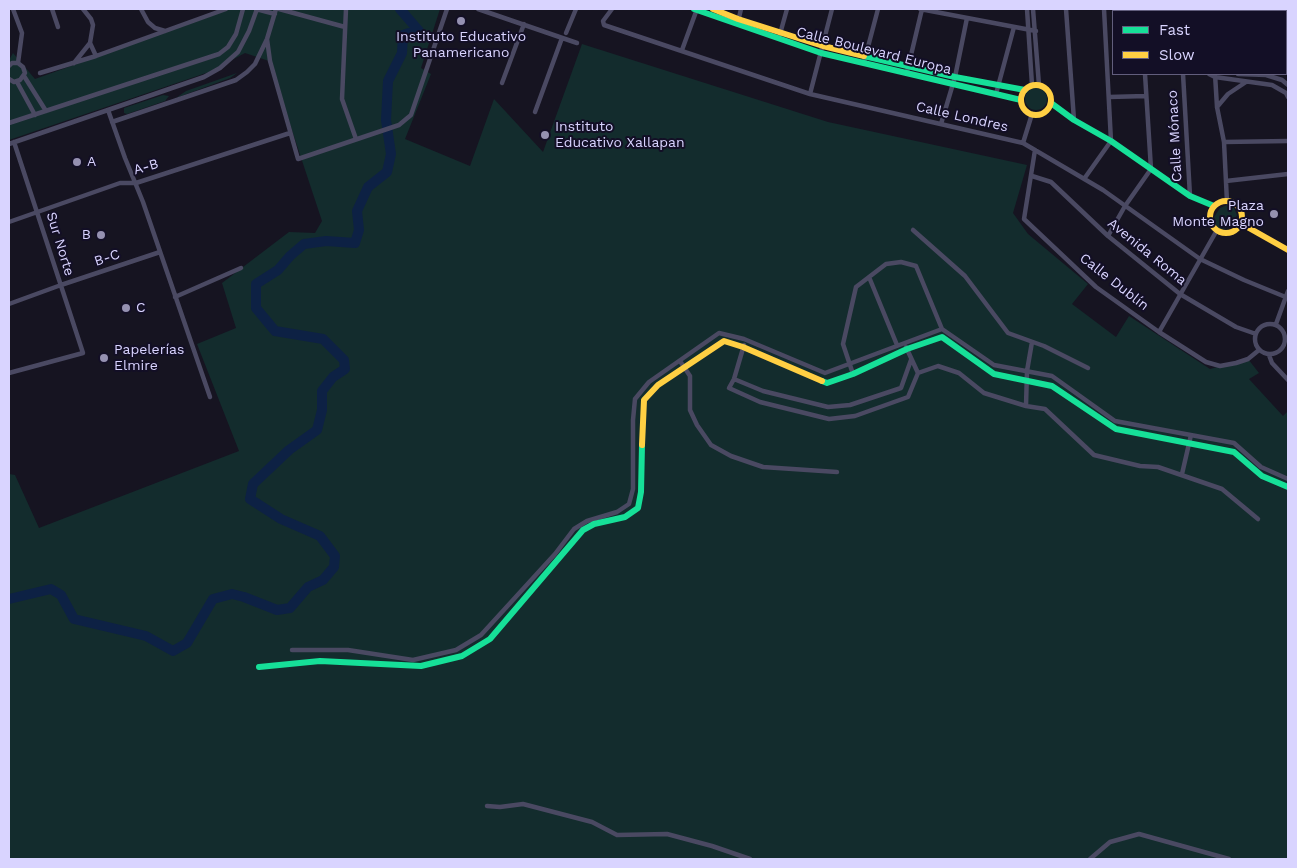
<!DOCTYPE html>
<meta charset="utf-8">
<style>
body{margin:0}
#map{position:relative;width:1297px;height:868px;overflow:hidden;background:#161421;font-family:"Work Sans",sans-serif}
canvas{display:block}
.frame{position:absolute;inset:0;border:10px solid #d9d4ff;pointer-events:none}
.legend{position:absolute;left:1112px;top:10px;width:175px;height:65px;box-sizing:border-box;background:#130f26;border:1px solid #625e7d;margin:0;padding:6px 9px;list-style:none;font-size:15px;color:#d9d4ff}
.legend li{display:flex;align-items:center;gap:10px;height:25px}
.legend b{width:25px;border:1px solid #625e7d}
</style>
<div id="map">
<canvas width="1297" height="868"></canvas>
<div class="frame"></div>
<ul class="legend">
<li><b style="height:6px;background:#16e098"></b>Fast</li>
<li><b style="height:6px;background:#ffcf43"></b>Slow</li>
</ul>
</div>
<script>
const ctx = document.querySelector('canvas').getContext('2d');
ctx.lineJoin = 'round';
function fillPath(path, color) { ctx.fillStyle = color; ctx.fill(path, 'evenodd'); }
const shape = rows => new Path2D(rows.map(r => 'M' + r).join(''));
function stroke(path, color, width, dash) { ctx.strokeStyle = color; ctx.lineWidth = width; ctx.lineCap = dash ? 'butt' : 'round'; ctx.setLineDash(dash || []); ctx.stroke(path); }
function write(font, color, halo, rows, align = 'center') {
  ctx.font = font + ' "Work Sans",sans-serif'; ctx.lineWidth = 4; ctx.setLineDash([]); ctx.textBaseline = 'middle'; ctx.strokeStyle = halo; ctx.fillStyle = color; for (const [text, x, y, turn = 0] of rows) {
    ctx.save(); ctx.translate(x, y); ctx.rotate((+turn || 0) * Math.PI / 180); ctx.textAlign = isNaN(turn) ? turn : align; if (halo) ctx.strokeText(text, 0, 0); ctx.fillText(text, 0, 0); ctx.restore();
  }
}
const green = shape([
 [229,9,440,9,421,68,431,74,405,139,470,166,494,99,543,152,582,44,828,122,1027,165,1013,213,1028,234,1088,284,1072,304,1116,337,1129,316,1210,369,1248,359,1259,373,1249,379,1283,416,1288,411,1288,859,9,859,9,474,15,475,39,528,239,451,197,344,236,328,222,283,289,232,315,233,322,221,269,61,245,53,209,72,9,140,9,60,13,53,35,79],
 [237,73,230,78,176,98,186,91],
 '1025 99a11 11 0 1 1 22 0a11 11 0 1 1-22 0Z',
 [163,95,169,96,165,101,127,114,124,113,124,108],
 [1227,205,1234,208,1237,215,1231,226,1227,228,1220,229,1215,224,1214,217,1220,208]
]);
const river = shape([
 [9,599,51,589,61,595,74,619,146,636,173,651,187,643,213,599,232,594,244,597,277,610,290,608,308,587,323,580,334,567,335,556,320,536,281,519,250,499,253,484,289,450,317,430,322,410,322,391,333,377,345,369,344,360,323,339,275,331,256,308,256,284,278,270,290,256,304,244,326,241,355,243,359,230,357,211,368,187,387,172,391,154,386,120,388,81,402,53,403,35,409,33,416,35,419,31,400,9]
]);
const street = shape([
 [13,9,22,33,18,63],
 [52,9,58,27],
 [141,9,148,22,155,28,165,31],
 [256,9,275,14],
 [279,9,345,27],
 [346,9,342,99,356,139],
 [478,9,577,43],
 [612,9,603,21,604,25,810,94,1023,143,1103,190,1200,259,1244,280,1288,298],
 [920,9,1036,31],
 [1027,9,1032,85],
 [1033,9,1039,85],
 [1066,9,1074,120],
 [1140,9,1142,11],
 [1150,9,1152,11],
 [738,22,741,9],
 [1286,26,1288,26],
 [566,33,576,9],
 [780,34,787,9],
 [267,39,270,61,298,159,399,125,411,115,447,9],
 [90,43,96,56],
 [682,50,697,9],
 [864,62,878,9],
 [74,63,90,43,93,25,91,19,83,9],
 [9,66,12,63,18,63,23,67,25,73,20,80,14,82,9,79],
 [907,72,922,9],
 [40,73,96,56,226,9],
 [1183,74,1190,196],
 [1209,74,1215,77,1272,85,1286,93,1288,97],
 [1215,74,1217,107,1224,142,1227,202],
 [1238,74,1266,75,1282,80,1288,85],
 [24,76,46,111],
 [17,82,35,115],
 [502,83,524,24],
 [810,94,832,9],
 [996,94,1014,27],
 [1109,97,1146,96],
 [1217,107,1228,94,1246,82],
 [108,110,125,158,143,202,210,397],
 [535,112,562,38],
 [112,122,236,80,247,72,255,64,267,39,276,9],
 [9,123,219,54,228,47,236,34,243,9],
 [941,124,955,77,967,18],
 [1224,142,1288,141],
 [1023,143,1032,114],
 [9,144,204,77,220,68,238,52,249,31,257,9],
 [1035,150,1024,219,1096,287,1159,332,1206,362,1220,366,1236,363,1248,359,1259,350],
 [1032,176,1051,182,1108,236,1180,294,1236,327,1256,334],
 [1084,179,1111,141,1104,9],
 [1226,181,1288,174],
 [9,222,120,183,136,183,290,133],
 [913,230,965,276,1008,333,1044,346,1088,368],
 [1108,236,1125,206,1151,169,1145,74],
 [869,277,897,345],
 [175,297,241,268],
 [9,304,61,285,160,252],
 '1255 339a15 15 0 1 1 30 0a15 15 0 1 1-30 0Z',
 [1276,324,1288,291],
 [1159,332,1217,230],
 [744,345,734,379,729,388,760,402,829,419,855,416,908,397,918,373,938,366,959,373,984,393,1026,406,1045,409,1094,455,1140,466,1158,467,1222,489,1258,519],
 [906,347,918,373],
 [1269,355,1272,363,1288,380],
 [680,361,690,376,690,410,697,425,711,445,731,456,763,467,837,472],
 [9,373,83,353,14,142],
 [853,374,843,344,856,287,886,264,901,262,916,266,942,329],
 [734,379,763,391,828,407,850,405,901,388,911,360],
 [1026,406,1027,371,1032,342],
 [1182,474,1191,435],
 [292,650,348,650,413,660,456,650,481,635,555,554,574,529,587,521,617,512,629,504,633,489,633,420,635,399,649,382,719,333,744,339,825,373,942,329,994,365,1052,376,1115,421,1234,443,1261,467,1288,479],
 [487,806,500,807,523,804,592,822,617,835,667,834,712,846,750,859],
 [1090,859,1110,842,1139,834,1229,859]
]);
const fast = shape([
 [694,9,821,53,1021,100],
 [864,56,955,77,1025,90],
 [1051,103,1074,120,1111,141,1190,196,1214,206],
 [822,381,827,383,853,374,907,349,942,337,994,374,1052,386,1116,429,1234,452,1262,476,1288,487],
 [259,667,320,661,421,666,462,656,490,639,583,530,594,524,625,517,638,508,641,492,642,445]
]);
const slow = shape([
 [713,9,738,19,823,46,864,56],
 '1021 100a15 15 0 1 1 30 0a15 15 0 1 1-30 0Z',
 '1210 217a16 16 0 1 1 32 0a16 16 0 1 1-32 0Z',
 [1241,221,1249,228,1288,250],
 [642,445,644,400,658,385,724,341,743,347,822,381]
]);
const markers = [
 [461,21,5,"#9591b1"],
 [545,135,5,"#9591b1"],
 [77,162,5,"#9591b1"],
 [1274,214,5,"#9591b1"],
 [101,235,5,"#9591b1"],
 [126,308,5,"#9591b1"],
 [104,358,5,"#9591b1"]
];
const poiNames = [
 ["Instituto Educativo",461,37,"center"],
 ["Panamericano",461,53,"center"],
 ["Instituto",555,127],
 ["Educativo Xallapan",555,143],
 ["A",87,162],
 ["Plaza",1264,206,"right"],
 ["Monte Magno",1264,222,"right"],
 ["B",91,235,"right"],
 ["C",136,308],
 ["Papelerías",114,350],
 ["Elmire",114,366]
];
const streetNames = [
 ["Calle Boulevard Europa",874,51,14],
 ["Calle Londres",962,117,13],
 ["Calle Mónaco",1175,136,-93],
 ["A-B",146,167,-16],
 ["Sur Norte",60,244,73],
 ["Avenida Roma",1147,252,39],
 ["B-C",107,258,-18],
 ["Calle Dublín",1114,282,38]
];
fillPath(green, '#132c2d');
stroke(river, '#0d2144', 10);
stroke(street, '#4a4962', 4.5);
stroke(fast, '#16e098', 6);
stroke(slow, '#ffcf43', 6);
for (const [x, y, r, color] of markers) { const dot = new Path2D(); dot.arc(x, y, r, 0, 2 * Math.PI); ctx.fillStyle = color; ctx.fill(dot); stroke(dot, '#130f26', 2); }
write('14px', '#d9d4ff', '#130f26', poiNames, 'left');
write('14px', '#d9d4ff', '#130f26', streetNames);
</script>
